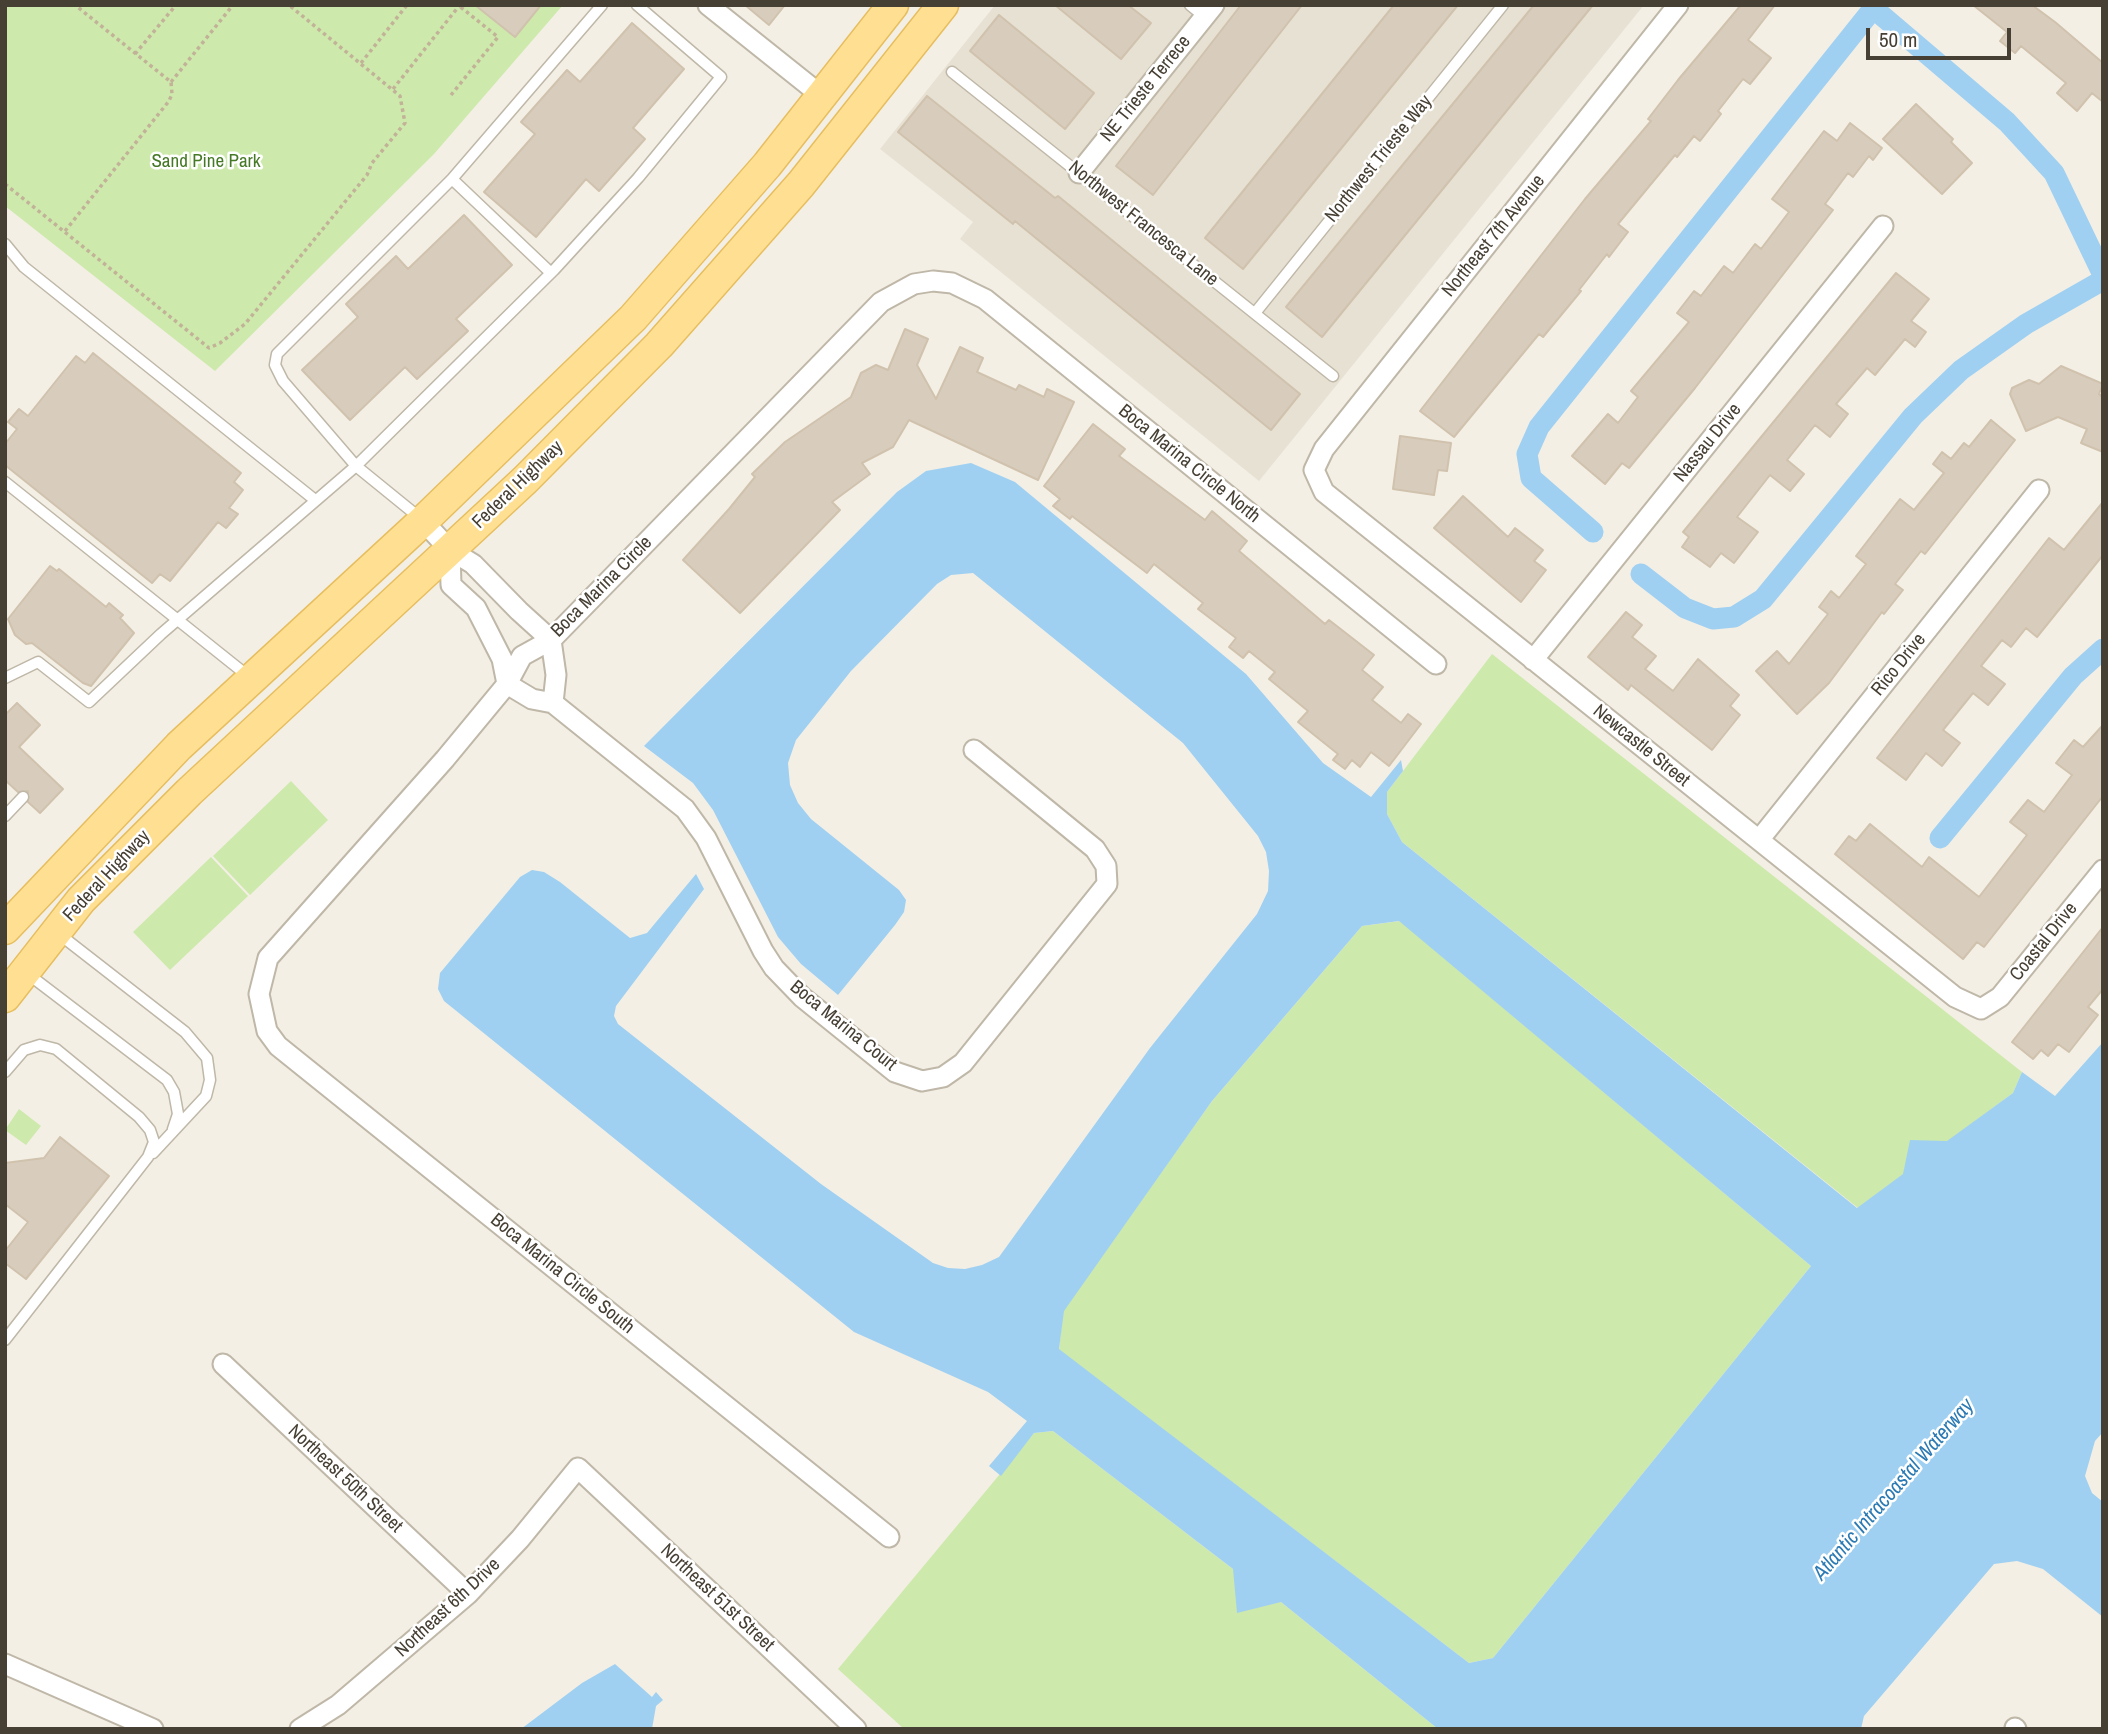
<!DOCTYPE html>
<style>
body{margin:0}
#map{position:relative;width:2108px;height:1734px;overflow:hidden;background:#f3efe5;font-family:"Archivo Narrow",sans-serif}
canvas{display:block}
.frame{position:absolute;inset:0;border:7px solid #463f34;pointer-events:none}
.scale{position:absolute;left:1866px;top:28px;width:145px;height:32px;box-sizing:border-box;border:4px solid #463f34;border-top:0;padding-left:9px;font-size:21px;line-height:24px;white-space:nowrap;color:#463f34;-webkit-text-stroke:5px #fff;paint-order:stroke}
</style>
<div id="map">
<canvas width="2108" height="1734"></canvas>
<div class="frame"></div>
<div class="scale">50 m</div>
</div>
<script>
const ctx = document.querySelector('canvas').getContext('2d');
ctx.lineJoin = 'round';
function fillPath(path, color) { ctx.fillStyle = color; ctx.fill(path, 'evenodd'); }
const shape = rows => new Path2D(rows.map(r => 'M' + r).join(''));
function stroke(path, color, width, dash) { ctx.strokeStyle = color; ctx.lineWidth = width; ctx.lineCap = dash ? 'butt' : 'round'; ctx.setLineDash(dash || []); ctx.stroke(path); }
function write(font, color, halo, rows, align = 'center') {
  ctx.font = font + ' "Archivo Narrow",sans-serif'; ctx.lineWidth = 5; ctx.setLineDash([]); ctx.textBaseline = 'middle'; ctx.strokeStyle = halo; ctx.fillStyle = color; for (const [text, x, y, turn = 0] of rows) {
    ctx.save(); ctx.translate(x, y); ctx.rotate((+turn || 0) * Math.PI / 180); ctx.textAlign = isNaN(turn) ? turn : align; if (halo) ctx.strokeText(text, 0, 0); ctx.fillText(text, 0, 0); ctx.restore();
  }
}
const residential = shape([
 [995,5,1644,5,1259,481,960,239,973,222,880,149]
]);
const green = shape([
 [5,5,563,5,434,154,215,371,5,206],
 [1492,654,2022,1072,2013,1093,1858,1208,1402,842,1387,814,1387,792],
 [291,781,328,820,250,895,213,856],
 [211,857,248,896,170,970,133,932],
 [1400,921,1811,1266,1493,1658,1469,1663,1059,1350,1063,1311,1212,1101,1362,926],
 [19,1109,41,1126,26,1145,5,1130],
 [1053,1431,1233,1569,1281,1602,1438,1729,904,1729,838,1669,1034,1433]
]);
const water = shape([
 [971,463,1015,482,1246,674,1323,763,1371,797,1401,760,1403,771,1387,792,1387,814,1402,842,1857,1208,1903,1174,1910,1140,1947,1141,2013,1093,2022,1072,2055,1096,2103,1042,2103,1432,2095,1441,2085,1476,2092,1493,2103,1502,2103,1617,2043,1569,2017,1561,1994,1564,1864,1716,1861,1729,1438,1729,1281,1602,1237,1613,1233,1569,1053,1431,1034,1433,1001,1476,989,1466,1027,1421,988,1392,854,1332,444,1001,438,989,440,973,520,877,532,870,544,872,560,882,630,938,647,933,696,874,704,889,616,1006,614,1016,618,1024,821,1184,933,1263,948,1268,965,1269,982,1265,999,1257,1150,1048,1257,914,1268,891,1269,871,1266,852,1258,836,1183,743,973,573,951,575,937,584,851,671,796,740,788,763,790,785,798,803,811,819,899,890,906,900,904,912,895,925,838,995,801,964,778,937,713,810,693,783,644,746,897,492,926,471],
 [1399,921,1811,1266,1493,1658,1469,1663,1059,1349,1064,1311,1212,1101,1362,926],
 [615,1664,652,1697,656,1692,663,1700,656,1706,652,1729,521,1729,582,1683]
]);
const canal = shape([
 [1873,8,2007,122,2054,173,2103,275],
 [1593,532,1531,478,1527,454,1539,427,1876,5],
 [1641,574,1685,608,1713,619,1734,617,1763,599,1913,416,1961,370,2026,324,2103,280],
 [1940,838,2073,676,2103,649]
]);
const building = shape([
 [475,5,541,5,515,37,475,5],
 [745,5,785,5,769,25,745,5],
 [1055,5,1128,5,1151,23,1121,59,1055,5],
 [1241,5,1302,5,1153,195,1116,166,1241,5],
 [1394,5,1458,5,1243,269,1205,238,1394,5],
 [1534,5,1593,5,1322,337,1286,307,1534,5],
 [1741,5,1775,5,1748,40,1771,58,1750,84,1743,79,1718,111,1721,114,1700,141,1694,136,1677,157,1675,155,1618,224,1628,232,1609,257,1607,254,1579,290,1581,291,1543,337,1539,334,1454,437,1420,411,1585,199,1651,121,1648,119,1678,80,1741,5],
 [1973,5,2032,5,2055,22,2103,63,2103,102,2092,93,2077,111,2057,93,2066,83,2021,46,2015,53,2000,41,2007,32,1973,5],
 [999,15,1094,93,1065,129,970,51,999,15],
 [632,23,684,69,633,128,645,139,599,191,586,179,536,237,484,192,535,134,521,122,567,70,580,82,632,23],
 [927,96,1055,198,1058,196,1300,394,1271,430,1015,221,1013,224,898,132,927,96],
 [1916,104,1953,139,1951,142,1972,163,1942,194,1883,139,1916,104],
 [1850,123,1882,148,1873,160,1869,156,1853,177,1848,173,1825,204,1833,210,1695,388,1629,468,1622,463,1605,484,1572,456,1608,414,1618,423,1638,397,1631,391,1689,322,1677,313,1694,291,1701,296,1724,266,1733,273,1755,244,1761,249,1789,212,1772,199,1824,131,1837,141,1850,123],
 [464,215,512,265,456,319,468,331,417,379,405,367,350,420,302,370,358,317,346,304,396,256,408,269,464,215],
 [1896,273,1929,299,1911,321,1926,332,1915,347,1905,339,1875,375,1867,368,1836,404,1848,414,1830,437,1815,425,1787,460,1804,474,1790,491,1770,475,1737,517,1758,532,1734,563,1721,553,1710,567,1682,547,1689,537,1683,532,1896,273],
 [905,329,928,339,917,365,936,399,960,347,983,358,977,372,1016,390,1019,385,1044,397,1047,389,1074,402,1038,480,909,420,893,447,862,463,870,474,832,502,840,510,740,613,683,560,729,509,755,477,752,474,785,442,851,397,861,373,876,365,888,370,905,329],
 [93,353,241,473,234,482,243,490,229,508,238,514,226,528,218,522,170,581,160,574,152,583,5,465,5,444,17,429,8,422,19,409,28,416,76,356,85,363,93,353],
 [2061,366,2103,384,2099,394,2101,396,2103,391,2103,452,2081,443,2087,429,2058,417,2026,431,2010,394,2012,388,2029,380,2039,384,2061,366],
 [1991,420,2015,440,1925,554,1921,551,1895,584,1903,590,1884,614,1882,612,1829,683,1797,714,1756,671,1777,651,1789,664,1828,614,1819,607,1831,591,1839,598,1866,564,1856,556,1900,499,1914,510,1944,473,1933,464,1942,452,1951,459,1964,443,1969,447,1991,420],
 [1093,424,1125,449,1119,456,1205,520,1212,511,1247,541,1239,551,1325,624,1329,620,1374,655,1362,670,1383,687,1372,700,1401,723,1408,714,1421,724,1389,766,1371,752,1360,767,1352,760,1345,769,1333,760,1338,754,1298,722,1308,711,1269,679,1275,672,1249,651,1243,658,1229,647,1236,638,1198,609,1203,603,1154,564,1147,573,1072,516,1070,519,1053,506,1060,499,1044,486,1093,424],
 [1400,436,1451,443,1447,471,1438,470,1434,495,1393,489,1400,436],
 [1463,496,1508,537,1515,528,1543,550,1534,561,1546,570,1521,602,1434,528,1463,496],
 [2103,502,2103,555,2037,637,2026,628,2011,647,2002,640,1981,666,2005,684,1988,705,1973,693,1943,730,1960,743,1942,766,1926,753,1906,780,1877,758,2049,538,2064,550,2103,502],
 [50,566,57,571,59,569,106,607,109,603,123,615,120,618,134,633,91,686,83,683,32,643,26,644,15,635,8,619,50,566],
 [1626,612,1642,625,1632,637,1656,656,1645,669,1673,691,1698,659,1739,695,1730,706,1740,715,1712,750,1631,685,1628,690,1588,657,1626,612],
 [17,703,40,725,19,747,63,789,40,813,28,802,28,791,18,792,5,780,5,715,17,703],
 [2103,725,2103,796,1984,947,1977,942,1963,959,1835,854,1849,836,1856,841,1870,824,1922,867,1929,857,1979,897,2027,835,2010,822,2028,800,2044,812,2072,775,2056,763,2074,740,2083,747,2103,725],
 [2103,927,2103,989,2088,1007,2098,1015,2069,1052,2058,1044,2048,1056,2041,1050,2033,1059,2012,1042,2103,927],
 [60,1137,109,1176,26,1279,5,1263,5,1251,28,1222,5,1204,5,1163,44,1158,60,1137]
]);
const path = shape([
 [135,54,176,5],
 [361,63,407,5],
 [171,82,233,5],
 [393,89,459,6],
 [451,95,498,37,458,5],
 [5,184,209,348,220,343,245,324,367,175,372,163,405,123,400,96,289,5],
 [65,231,169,101,172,94,171,82,75,5]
]);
const lane = shape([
 [1190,5,1205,17],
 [952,72,1333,376],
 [452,179,551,273],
 [5,244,24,267,315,500],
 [1255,313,1503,5],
 [5,482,248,676],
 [420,518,356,466,283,381,275,365,277,354,452,179,602,5],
 [5,678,38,662,89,702,161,634,356,466,554,270,638,178,721,77,637,5],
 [5,816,23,797],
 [59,934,185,1032,207,1058,210,1080,206,1096,153,1153],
 [28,974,167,1080,174,1092,178,1114,173,1129],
 [5,1072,24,1050,40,1045,56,1049,139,1117,150,1130,154,1142,148,1157,5,1340]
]);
const street = shape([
 [708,5,822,96],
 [1678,5,1324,449,1314,470,1324,492,1955,997,1981,1009,2000,997,2103,870],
 [1079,173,1214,5],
 [423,521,450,550,473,564,519,611,551,640,556,675,553,703],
 [450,550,451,585,476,608,502,659,507,684,532,699,553,703,685,809,706,838,763,951,774,968,802,997,895,1072,922,1081,943,1077,963,1063,1107,884,1106,866,1095,849,974,750],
 [1533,660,1883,226],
 [1759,840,2039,490],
 [223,1364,468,1594],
 [889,1537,278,1046,267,1031,259,994,268,958,445,759,507,684,522,656,551,640,881,302,914,284,933,281,952,283,985,299,1436,664],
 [5,1664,153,1729],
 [2015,1728,2016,1729],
 [300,1729,338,1705,468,1594,520,1539,578,1468,856,1729]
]);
const primary = shape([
 [5,929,179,746,423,521,633,318,767,165,893,5],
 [5,997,81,900,189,792,525,480,659,345,801,184,943,5]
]);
const streetNames = [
 ["NE Trieste Terrece",1146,89,-51],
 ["Northwest Trieste Way",1379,159,-51],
 ["Northwest Francesca Lane",1143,224,39],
 ["Northeast 7th Avenue",1494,236,-51],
 ["Nassau Drive",1708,443,-51],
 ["Boca Marina Circle North",1189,464,39],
 ["Federal Highway",518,485,-44],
 ["Boca Marina Circle",602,587,-45],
 ["Rico Drive",1899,665,-51],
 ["Newcastle Street",1641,746,39],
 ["Federal Highway",107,876,-47],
 ["Coastal Drive",2044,942,-51],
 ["Boca Marina Court",843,1026,39],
 ["Boca Marina Circle South",562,1274,39],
 ["Northeast 50th Street",345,1479,43],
 ["Northeast 51st Street",717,1598,43],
 ["Northeast 6th Drive",448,1608,-43]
];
const parkNames = [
 ["Sand Pine Park",206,162]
];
const waterNames = [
 ["Atlantic Intracoastal Waterway",1894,1490,-49]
];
fillPath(residential, '#e7e1d3');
fillPath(green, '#cee9ac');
fillPath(water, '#9fd0f2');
stroke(canal, '#9fd0f2', 21);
fillPath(building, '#d8cdbd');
stroke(building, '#d0c2ad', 2);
stroke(lane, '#bfb7a7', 13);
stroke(street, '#bfb7a7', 23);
stroke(primary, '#e7be5f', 33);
stroke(path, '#c1b298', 3.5, [3.5, 3.5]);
stroke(lane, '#fff', 10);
stroke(street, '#fff', 19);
stroke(primary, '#ffe092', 30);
write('19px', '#463f34', '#fff', streetNames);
write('19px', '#467926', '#fff', parkNames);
write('italic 21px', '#2b7ab4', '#fff', waterNames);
</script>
